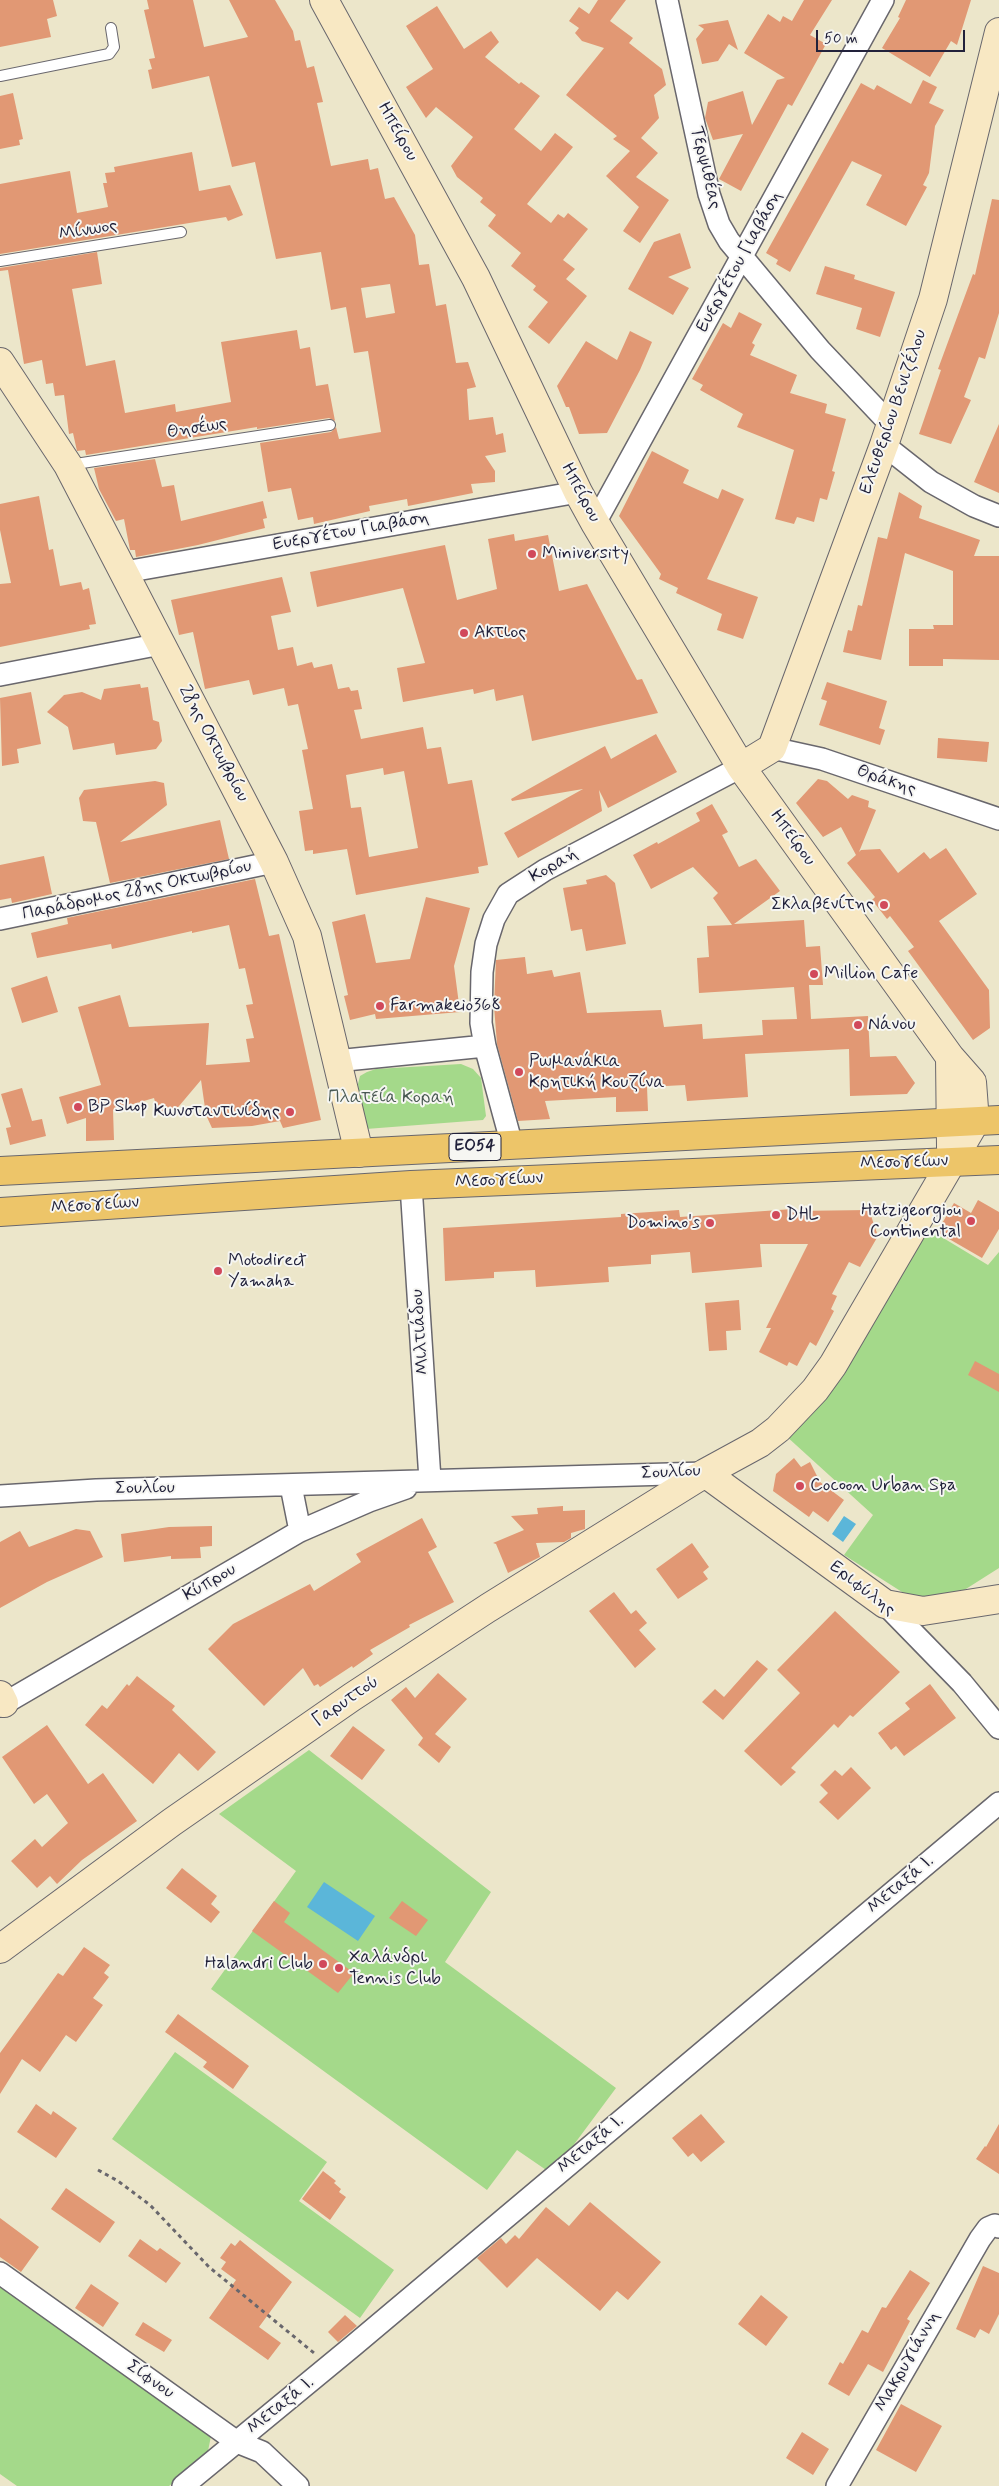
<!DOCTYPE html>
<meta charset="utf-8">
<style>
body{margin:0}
#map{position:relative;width:999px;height:2486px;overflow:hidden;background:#ece6ca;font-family:Mynerve,sans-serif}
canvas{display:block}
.scale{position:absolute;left:816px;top:30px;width:149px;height:22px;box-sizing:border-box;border:2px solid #22223b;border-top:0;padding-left:6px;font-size:15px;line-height:18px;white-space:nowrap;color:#22223b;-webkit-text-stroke:4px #f6f6f2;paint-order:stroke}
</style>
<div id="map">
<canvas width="999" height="2486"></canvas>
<div class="scale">50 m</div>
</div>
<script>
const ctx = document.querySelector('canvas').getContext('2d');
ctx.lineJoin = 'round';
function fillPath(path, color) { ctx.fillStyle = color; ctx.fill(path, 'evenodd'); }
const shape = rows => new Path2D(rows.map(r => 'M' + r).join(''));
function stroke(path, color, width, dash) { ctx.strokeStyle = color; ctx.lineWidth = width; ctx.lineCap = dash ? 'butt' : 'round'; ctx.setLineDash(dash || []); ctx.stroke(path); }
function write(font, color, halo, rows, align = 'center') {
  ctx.font = font + ' Mynerve,sans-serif'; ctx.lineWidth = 4; ctx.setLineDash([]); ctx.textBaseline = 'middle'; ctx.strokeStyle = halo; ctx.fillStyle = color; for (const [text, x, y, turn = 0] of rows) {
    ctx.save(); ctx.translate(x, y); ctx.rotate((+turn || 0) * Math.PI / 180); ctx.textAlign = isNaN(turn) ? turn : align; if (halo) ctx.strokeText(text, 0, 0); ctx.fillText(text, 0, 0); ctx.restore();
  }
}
const green = shape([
 [461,1064,473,1069,481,1078,486,1116,483,1120,366,1129,363,1125,358,1084,360,1076,367,1072,376,1069],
 [925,1227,988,1265,999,1252,999,1568,958,1594,913,1599,844,1555,873,1515,785,1435],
 [309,1750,491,1892,445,1962,616,2088,552,2174,517,2150,487,2190,211,1989,296,1871,219,1814],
 [175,2052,327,2162,299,2201,394,2270,360,2318,112,2139],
 [0,2279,211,2436,207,2456,169,2486,17,2486,0,2474]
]);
const water = shape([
 [844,1516,856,1524,843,1542,832,1534],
 [324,1882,375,1916,358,1941,307,1907]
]);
const building = shape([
 [0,0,53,0,57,16,47,19,51,37,0,47],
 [147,0,193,0,204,47,248,37,229,0,275,0,293,31,295,41,300,40,307,68,314,66,323,102,317,103,331,166,368,159,370,170,378,168,385,199,394,197,415,235,419,265,429,264,436,306,446,304,456,363,468,362,476,387,467,389,469,420,493,417,496,435,503,433,506,452,485,456,495,471,495,482,471,484,473,493,408,506,407,499,369,506,370,511,314,524,313,517,298,520,291,488,268,492,260,443,331,432,336,427,339,439,381,432,368,351,354,353,346,307,331,310,321,252,276,259,255,162,232,167,209,76,152,89,148,70,152,69,149,59,155,58,144,10,149,9],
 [390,284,395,313,366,318,361,288],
 [598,0,626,0,610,21,633,38,629,43,662,69,666,85,654,95,659,118,641,138,658,153,636,177,669,200,640,243,623,231,639,207,606,176,630,151,613,139,617,136,566,95,604,48,582,41,575,33,579,28,569,21,579,7,589,14],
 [804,0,832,0,810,35,826,44,792,106,788,104,741,191,719,179,743,134,713,140,705,118,708,102,743,91,752,125,777,80,785,78,744,53,768,14,780,22,783,16,792,21],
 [906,0,971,0,957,45,951,41,930,77,882,48,900,18,898,17],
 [437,6,464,49,491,31,499,42,485,57,519,84,521,82,540,96,514,129,541,151,555,133,573,147,527,204,551,223,558,214,564,218,568,213,588,229,563,260,575,269,566,279,587,296,549,344,528,327,548,302,533,290,536,286,511,266,521,253,488,226,496,215,480,202,483,198,457,177,451,166,473,137,436,107,426,118,406,87,433,69,406,26],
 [728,20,738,50,729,44,718,61,702,64,696,39,704,29,698,25],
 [923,80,937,87,929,103,944,110,935,126,929,173,923,185,927,187,906,226,866,205,882,175,852,161,790,272,776,264,778,260,766,253,861,83,874,90,877,85,911,104],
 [13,93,23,139,19,140,20,145,0,149,0,96],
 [192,152,199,191,230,185,243,215,228,221,226,217,0,254,0,184,70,171,77,213,108,207,103,183,107,183,105,173,115,172,114,167],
 [992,199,999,200,999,313,985,359,979,357,964,397,971,400,951,444,919,434,941,370,938,369,973,274,975,275],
 [680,233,691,268,668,277,689,288,673,315,628,289,654,242],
 [97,252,102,284,72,289,86,366,115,360,125,413,175,404,176,412,231,402,221,342,297,330,300,349,310,347,316,386,328,384,335,421,329,418,257,429,257,427,86,455,85,450,77,451,73,433,69,434,64,395,55,396,53,383,46,384,42,360,24,364,8,270,0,271,0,268],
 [825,266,855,275,854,279,895,292,880,337,856,329,862,308,816,294],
 [739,312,762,324,752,343,755,345,750,355,797,375,790,393,827,404,825,413,846,419,832,471,835,472,827,500,820,498,814,522,797,517,794,524,775,519,794,450,737,427,743,414,700,390,703,385,692,379,723,323,731,328],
 [630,331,652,342,640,370,607,433,579,434,569,407,566,407,557,386,586,341,617,360],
 [999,424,999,493,974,482],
 [652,451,689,470,683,483,718,499,722,489,744,499,707,579,758,597,743,639,717,630,722,614,676,593,678,588,659,579,661,574,619,516],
 [155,459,162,487,174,485,181,521,263,501,267,518,263,519,265,528,198,545,136,557,135,550,130,550,124,519,116,521,99,489,94,468],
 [899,492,922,506,919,518,980,540,974,556,999,556,999,660,943,659,943,666,909,666,909,629,934,629,933,625,953,625,953,571,905,553,881,660,843,652,848,630,852,631,858,605,862,606,878,537,887,539],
 [39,496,49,550,53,549,60,586,81,582,83,590,89,588,96,624,89,625,90,629,0,647,0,584,11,583,0,530,0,504],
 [514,534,515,541,548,535,559,591,587,584,637,680,642,679,658,713,532,741,523,695,496,701,494,689,474,694,473,689,403,702,397,668,425,663,403,588,317,607,310,572,445,545,457,600,497,589,488,539],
 [282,577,291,612,271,616,278,650,293,647,297,666,312,662,314,668,332,664,338,689,349,687,351,691,358,690,362,709,354,710,361,739,423,727,427,749,441,747,448,784,472,780,488,865,478,867,479,873,356,895,347,849,313,854,313,850,305,851,299,811,313,809,302,750,308,749,298,704,288,706,284,688,253,695,249,680,205,689,193,632,179,635,171,600],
 [383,768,384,775,404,771,418,848,369,857,361,807,351,808,346,775],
 [827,682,887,701,879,728,885,730,880,745,819,725,827,701,821,699],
 [140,684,141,688,148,687,153,720,159,722,162,741,156,749,116,755,114,743,73,750,68,727,47,712,64,695,82,692,101,700,104,689],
 [31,692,41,744,17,749,19,763,2,766,0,698],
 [656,734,677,772,608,808,599,790,602,811,518,858,504,833,583,789,512,801,511,799,605,746,611,759],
 [938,738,989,742,987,762,937,758],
 [818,779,827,781,848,799,852,795,869,801,868,807,876,810,859,852,861,850,880,849,898,873,924,852,930,859,946,848,977,894,939,921,989,990,990,1028,973,1040,908,951,914,947,890,916,887,919,872,900,875,897,847,863,856,855,841,827,823,837,796,803],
 [155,781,164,783,167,805,120,842,220,820,229,859,110,883,96,822,83,821,79,798,84,790],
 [712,804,728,832,722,835,739,867,756,859,780,891,734,924,804,920,806,947,820,946,823,985,809,985,811,1019,868,1016,870,1057,896,1056,915,1083,907,1094,850,1096,849,1049,745,1054,748,1097,687,1101,685,1085,647,1087,648,1111,616,1112,616,1097,545,1101,550,1119,518,1121,497,1044,494,1006,496,960,525,957,527,974,552,970,554,977,580,972,587,1013,661,1010,664,1027,702,1024,703,1039,763,1035,762,1020,797,1019,794,987,699,993,697,958,709,957,707,926,732,925,713,898,718,893,693,867,651,889,633,855,657,842,658,844,700,821,696,813],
 [44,856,52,894,12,903,11,898,0,900,0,865],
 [606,875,615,883,626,944,586,951,582,929,571,931,563,888,587,884,586,880],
 [255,879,269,936,279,934,321,1120,283,1128,280,1121,252,1126,212,1128,206,1115,201,1080,174,1112,158,1112,154,1098,113,1110,114,1140,86,1141,86,1118,67,1124,59,1097,101,1085,78,1007,120,995,129,1027,209,1023,206,1065,250,1062,246,1039,254,1038,246,1005,253,1004,245,968,239,969,229,925,192,933,192,931,112,949,111,944,37,958,31,933,68,924,67,918],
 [426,897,470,908,454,966,460,1012,376,1019,375,1014,350,1020,344,996,348,995,332,922,365,914,376,963,410,959],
 [47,976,58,1012,22,1023,11,988],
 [22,1088,32,1121,42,1119,46,1136,10,1145,6,1128,11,1127,1,1094],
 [978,1200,999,1212,999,1229,982,1258,937,1232,954,1203,971,1213],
 [793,1209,793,1211,869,1210,878,1236,860,1267,849,1262,832,1294,837,1296,831,1309,834,1311,816,1346,810,1342,797,1366,789,1362,787,1366,759,1352,771,1328,766,1328,808,1244,760,1244,762,1267,692,1273,690,1252,651,1255,651,1264,608,1267,609,1282,536,1287,535,1270,494,1272,494,1278,445,1281,443,1228,621,1217,621,1214,679,1210,680,1217],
 [739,1300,741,1330,726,1331,727,1350,709,1351,705,1303],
 [975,1361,999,1374,999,1392,968,1375],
 [794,1458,801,1467,810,1462,820,1482,844,1500,828,1522,813,1511,809,1517,773,1491,776,1474],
 [563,1506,563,1511,585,1510,585,1529,571,1533,571,1538,564,1542,536,1543,540,1557,508,1573,496,1544,493,1543,524,1530,511,1516,538,1514,537,1508],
 [422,1518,437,1547,428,1552,454,1602,409,1625,410,1627,370,1650,373,1654,353,1668,352,1666,320,1687,318,1684,314,1686,303,1668,264,1706,208,1649,233,1624,310,1584,314,1591,361,1562,356,1554],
 [212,1526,212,1546,200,1547,201,1558,171,1559,171,1556,124,1562,121,1534,169,1527],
 [76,1529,90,1531,103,1557,47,1582,0,1608,0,1542,20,1531,29,1547],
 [692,1543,709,1567,703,1572,708,1579,678,1599,656,1569],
 [614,1592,631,1614,636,1610,647,1623,639,1630,656,1649,635,1668,589,1611],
 [835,1611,900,1672,853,1717,850,1715,838,1728,834,1724,791,1768,796,1772,781,1786,744,1751,800,1693,777,1670],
 [757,1660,768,1669,723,1720,702,1702,715,1689,724,1697],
 [438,1673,467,1699,435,1734,451,1747,439,1763,418,1745,423,1738,391,1700,406,1687,415,1698],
 [137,1676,175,1706,172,1710,216,1752,198,1771,179,1753,153,1784,85,1725,102,1705,107,1709,127,1684,129,1686],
 [930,1684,956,1718,904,1756,896,1746,891,1750,878,1733,910,1709,905,1703],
 [47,1725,88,1784,103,1773,137,1821,82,1860,57,1884,50,1876,37,1888,11,1861,35,1839,42,1847,68,1823,47,1794,34,1804,2,1757],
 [353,1726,385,1750,362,1780,330,1756],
 [851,1767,871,1788,838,1820,819,1802,828,1793,820,1785,835,1770,842,1776],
 [182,1868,217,1896,211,1904,220,1912,211,1923,166,1888],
 [274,1901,290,1913,284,1922,354,1973,338,1993,252,1931],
 [402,1901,428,1920,416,1936,389,1918],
 [84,1947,110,1965,104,1973,109,1977,93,1998,103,2005,76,2042,66,2035,40,2072,22,2059,0,2094,0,2053,58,1973,63,1976],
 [178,2014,249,2066,233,2089,203,2067,207,2062,165,2032],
 [36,2104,51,2115,53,2111,77,2128,56,2158,17,2132],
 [701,2114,725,2142,701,2162,693,2153,688,2157,672,2138],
 [999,2124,999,2174,976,2159,985,2146,986,2147],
 [323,2171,336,2181,334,2183,341,2189,339,2192,346,2197,330,2220,302,2199],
 [66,2188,115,2222,100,2243,51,2209],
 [590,2202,661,2262,628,2300,617,2291,600,2311,537,2258,507,2288,477,2258,501,2238,506,2244,515,2235,519,2239,546,2207,569,2226],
 [0,2218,39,2247,21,2272,0,2257],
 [140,2239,157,2251,160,2248,181,2263,166,2283,128,2256],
 [240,2240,292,2282,259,2327,281,2343,268,2360,209,2318,236,2280,221,2269,226,2262,220,2258,231,2243,235,2246],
 [983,2266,999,2273,999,2314,989,2334,980,2329,975,2338,956,2329],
 [910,2270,930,2283,907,2319,910,2321,883,2372,868,2364,849,2396,828,2384,840,2362,843,2364,862,2330,868,2333,882,2307,886,2308],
 [91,2284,119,2303,103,2327,75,2308],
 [761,2295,788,2317,766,2346,738,2324],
 [345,2315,357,2326,338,2342,328,2332],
 [143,2322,172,2340,164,2352,135,2335],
 [901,2404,942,2426,916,2472,876,2450],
 [802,2432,829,2449,813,2475,786,2458]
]);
const path = shape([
 [98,2170,118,2181,150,2205,209,2267,314,2353]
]);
const lane = shape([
 [0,76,109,54,114,47,111,28],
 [0,261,181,232],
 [69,465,330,425]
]);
const street = shape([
 [667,0,709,194,719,224,729,241,820,350,891,425],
 [884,445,931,482,974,506,999,516],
 [595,523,883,0],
 [125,572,578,492],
 [0,675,161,644],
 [772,748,822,759,999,819],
 [0,919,274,862],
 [336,1061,485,1046],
 [512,1145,485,1046,481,1023,482,972,486,944,494,919,508,894,545,870,741,767],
 [411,1185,430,1480],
 [291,1486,300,1531],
 [0,1496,96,1490,705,1473],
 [885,1604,962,1683,999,1728],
 [0,1706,300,1531,369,1501,406,1488],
 [0,2273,237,2442,262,2452,298,2486],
 [183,2486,353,2346,999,1803],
 [837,2486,980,2239,988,2228,995,2225,999,2227]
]);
const secondary = shape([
 [0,362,68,465,274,862,307,936,359,1153],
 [741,767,772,748,884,445,933,299,999,32],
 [950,1057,951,1147],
 [705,1473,885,1604,923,1611,999,1599],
 [0,1695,4,1703],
 [0,1949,172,1822,352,1697,488,1608,705,1473,760,1443,778,1429,815,1390,833,1365,975,1122,972,1082,950,1057,741,767,595,523,578,492,476,278,324,0]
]);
const primary = shape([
 [0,1171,999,1120],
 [0,1212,411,1185,999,1160]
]);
const markers = [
 [532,554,5,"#d1495b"],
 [464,633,5,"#d1495b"],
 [884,905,5,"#d1495b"],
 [814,974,5,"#d1495b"],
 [380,1006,5,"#d1495b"],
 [858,1025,5,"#d1495b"],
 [519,1072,5,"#d1495b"],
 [78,1107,5,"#d1495b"],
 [290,1112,5,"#d1495b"],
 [776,1215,5,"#d1495b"],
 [971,1221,5,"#d1495b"],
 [710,1223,5,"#d1495b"],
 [218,1271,5,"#d1495b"],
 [800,1486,5,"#d1495b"],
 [323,1964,5,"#d1495b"],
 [339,1968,5,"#d1495b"]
];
const shields = [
 [475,1147,52]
];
const shieldNames = [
 ["ΕΟ54",475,1147]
];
const streetNames = [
 ["Ηπείρου",397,132,61],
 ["Τερψιθέας",705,168,77],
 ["Μίνωος",88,231,-9],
 ["Ευεργέτου Γιαβάση",740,262,-61],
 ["Ελευθερίου Βενιζέλου",894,412,-71],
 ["Θησέως",197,429,-9],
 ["Ηπείρου",580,493,62],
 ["Ευεργέτου Γιαβάση",351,532,-10],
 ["28ης Οκτωβρίου",213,744,62],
 ["Θράκης",886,781,19],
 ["Ηπείρου",792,838,54],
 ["Κοραή",554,866,-30],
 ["Παράδρομος 28ης Οκτωβρίου",137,891,-12],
 ["Μεσογείων",904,1163,-2],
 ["Μεσογείων",499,1181,-3],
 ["Μεσογείων",95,1206,-4],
 ["Μιλτιάδου",421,1332,-94],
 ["Σουλίου",671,1473,-3],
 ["Σουλίου",145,1489,-1],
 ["Κύπρου",210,1583,-30],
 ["Εριφύλης",862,1589,38],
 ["Γαρυττού",346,1702,-34],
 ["Μεταξά Ι.",901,1885,-40],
 ["Μεταξά Ι.",591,2145,-40],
 ["Μακρυγιάννη",908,2362,-60],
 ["Σίφνου",150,2380,35],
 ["Μεταξά Ι.",281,2406,-39]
];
const poiNames = [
 ["Miniversity",542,554],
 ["Ακτιος",474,633],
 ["Σκλαβενίτης",874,905,"right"],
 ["Million Cafe",824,974],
 ["Farmakeio368",390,1006],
 ["Νάνου",868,1025],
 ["Ρωμανάκια",529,1062],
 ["Κρητική Κουζίνα",529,1083],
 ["BP Shop",88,1107],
 ["Κωνσταντινίδης",280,1112,"right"],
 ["Hatzigeorgiou",961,1211,"right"],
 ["Continental",961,1232,"right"],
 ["DHL",786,1215],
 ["Domino's",700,1223,"right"],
 ["Motodirect",228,1261],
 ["Yamaha",228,1282],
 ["Cocoon Urban Spa",810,1486],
 ["Χαλάνδρι",349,1958],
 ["Tennis Club",349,1979],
 ["Halandri Club",313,1964,"right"]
];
const parkNames = [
 ["Πλατεία Κοραή",391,1098]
];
fillPath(green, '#a4d98a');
fillPath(water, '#5bb6d9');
fillPath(building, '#e19874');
stroke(lane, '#69676d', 12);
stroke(street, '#69676d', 24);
stroke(secondary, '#69676d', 30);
stroke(primary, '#69676d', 30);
stroke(path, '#69676d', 3, [4, 4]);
stroke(lane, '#fff', 10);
stroke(street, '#fff', 21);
stroke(secondary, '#f8e8c3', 28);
stroke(primary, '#edc569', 28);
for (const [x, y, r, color] of markers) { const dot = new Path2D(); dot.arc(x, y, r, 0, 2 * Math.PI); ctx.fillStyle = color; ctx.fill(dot); stroke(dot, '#f6f6f2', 2); }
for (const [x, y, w] of shields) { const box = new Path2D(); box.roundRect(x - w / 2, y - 13.5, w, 27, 4); ctx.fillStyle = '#f6f6f2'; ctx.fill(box); stroke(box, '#22223b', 1); }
write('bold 16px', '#22223b', null, shieldNames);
write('18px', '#22223b', '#f6f6f2', streetNames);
write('18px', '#22223b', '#f6f6f2', poiNames, 'left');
write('18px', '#495953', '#f6f6f2', parkNames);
</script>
